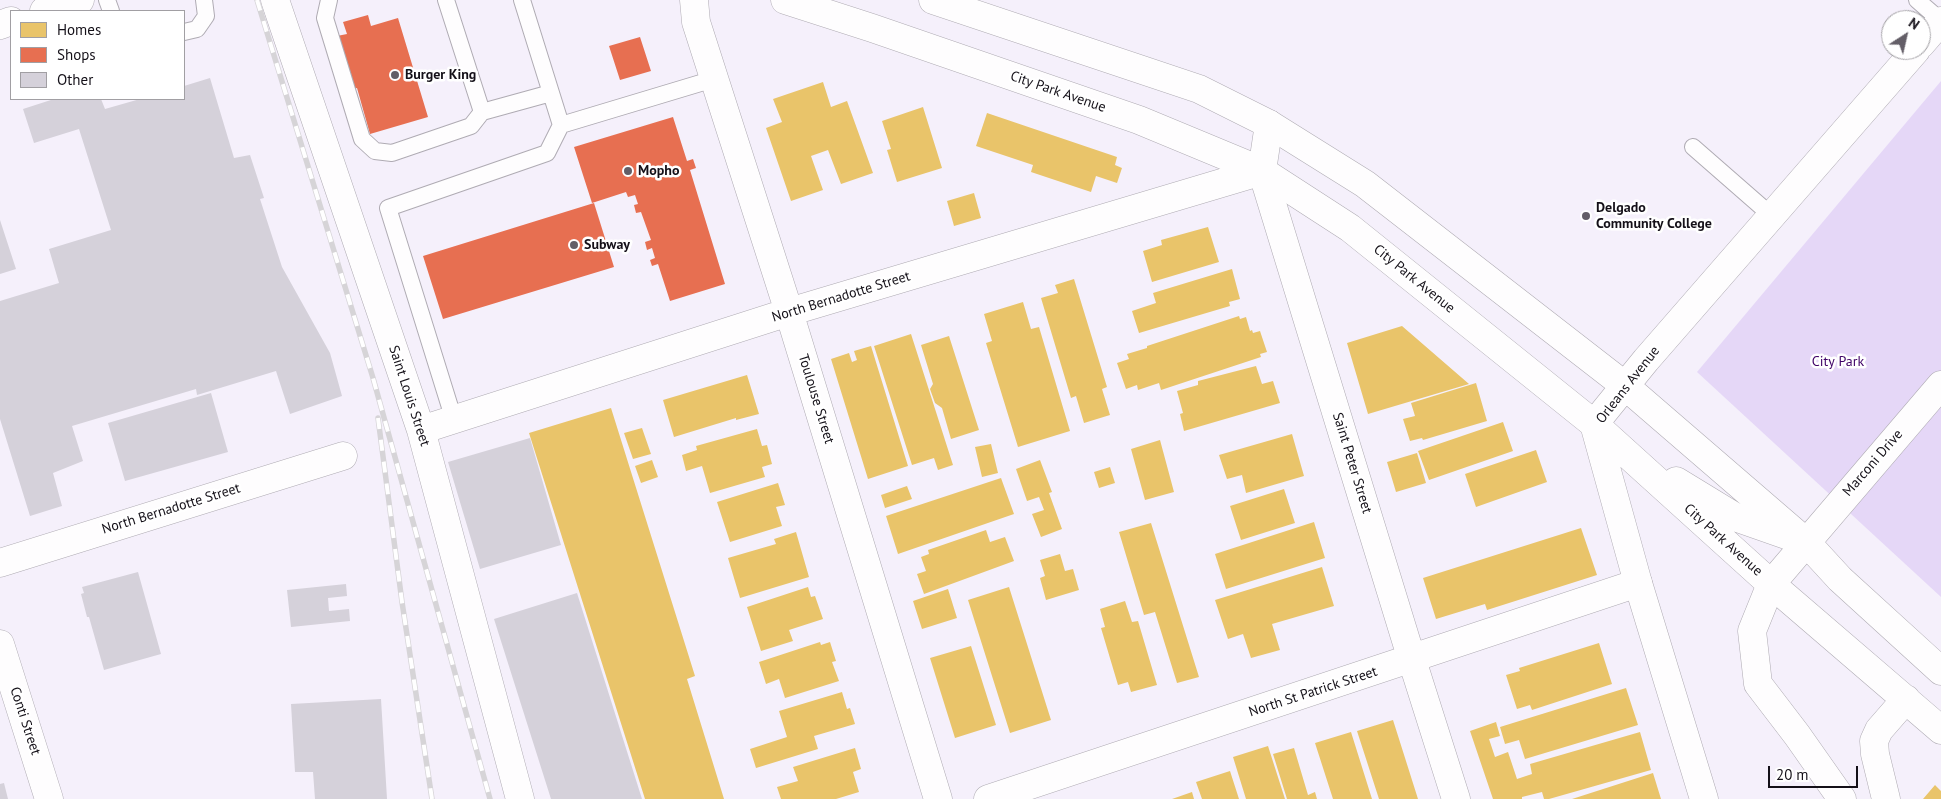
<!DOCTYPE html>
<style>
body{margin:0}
#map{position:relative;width:1941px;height:799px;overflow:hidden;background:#f5f0fb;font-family:"PT Sans",sans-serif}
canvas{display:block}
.legend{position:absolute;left:10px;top:10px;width:175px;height:90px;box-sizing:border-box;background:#fff;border:1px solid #a19fa3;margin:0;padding:6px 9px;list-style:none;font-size:15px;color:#141018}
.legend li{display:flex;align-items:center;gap:10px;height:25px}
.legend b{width:25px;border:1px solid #a19fa3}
.north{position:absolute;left:1881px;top:10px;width:50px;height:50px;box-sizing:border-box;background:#fff;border:1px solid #a19fa3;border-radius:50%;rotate:35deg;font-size:14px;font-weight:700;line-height:20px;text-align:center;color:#141018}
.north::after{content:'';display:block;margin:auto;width:18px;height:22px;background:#635e67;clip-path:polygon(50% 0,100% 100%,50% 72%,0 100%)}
.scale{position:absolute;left:1768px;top:766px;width:90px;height:22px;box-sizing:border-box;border:2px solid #141018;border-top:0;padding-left:6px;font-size:15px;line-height:18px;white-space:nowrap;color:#141018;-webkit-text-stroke:4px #fff;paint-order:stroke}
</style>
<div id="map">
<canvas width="1941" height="799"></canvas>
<ul class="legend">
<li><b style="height:14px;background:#e9c46a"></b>Homes</li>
<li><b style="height:14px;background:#e76f51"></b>Shops</li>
<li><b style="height:14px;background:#d5d1da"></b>Other</li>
</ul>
<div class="north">N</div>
<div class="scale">20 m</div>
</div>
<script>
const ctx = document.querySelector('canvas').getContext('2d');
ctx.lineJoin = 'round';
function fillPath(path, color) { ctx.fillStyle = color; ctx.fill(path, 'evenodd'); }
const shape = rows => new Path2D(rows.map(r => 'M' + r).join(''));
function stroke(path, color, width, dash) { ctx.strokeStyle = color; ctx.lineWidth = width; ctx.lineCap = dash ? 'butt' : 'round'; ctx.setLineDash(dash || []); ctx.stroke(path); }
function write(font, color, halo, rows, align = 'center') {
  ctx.font = font + ' "PT Sans",sans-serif'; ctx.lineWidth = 5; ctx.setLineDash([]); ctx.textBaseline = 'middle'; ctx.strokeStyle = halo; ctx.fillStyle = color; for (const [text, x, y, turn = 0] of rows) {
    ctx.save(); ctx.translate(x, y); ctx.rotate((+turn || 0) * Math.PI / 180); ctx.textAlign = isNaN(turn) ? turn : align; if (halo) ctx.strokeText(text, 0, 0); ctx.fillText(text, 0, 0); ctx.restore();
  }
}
const green = shape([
 [1941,81,1941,597,1697,372]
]);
const homes = shape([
 [823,82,831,107,847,101,873,173,841,184,828,150,811,156,823,190,791,201,766,128,782,122,773,99],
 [923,107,942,168,897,182,887,150,891,149,882,121],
 [987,113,1117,157,1115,165,1122,168,1117,183,1096,176,1091,192,1031,172,1033,165,976,146],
 [974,193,981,218,954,226,947,201],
 [1208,227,1219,262,1152,282,1143,251,1162,245,1161,240],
 [1232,269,1240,299,1229,302,1230,306,1139,333,1132,311,1156,303,1153,293],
 [1074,279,1107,387,1102,389,1110,415,1084,423,1076,396,1071,398,1041,298,1058,293,1055,285],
 [1023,302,1031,329,1039,327,1070,431,1018,447,986,343,992,341,984,314],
 [1239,316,1240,319,1246,317,1250,331,1252,330,1253,333,1260,331,1267,352,1260,354,1261,357,1161,390,1159,383,1138,390,1137,385,1126,389,1117,363,1129,359,1127,354,1147,348,1147,346],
 [1402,326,1469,384,1368,414,1347,343],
 [911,334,953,465,938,470,934,458,912,465,874,346],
 [949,336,979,430,951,439,942,408,935,403,930,389,933,384,921,345],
 [871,346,908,466,868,479,831,359,849,353,852,362,857,360,854,351],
 [1256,366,1262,384,1273,381,1280,403,1184,431,1180,414,1183,413,1177,391,1198,385,1198,381],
 [747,375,759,414,736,420,736,418,674,437,663,400],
 [1476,383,1487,421,1423,440,1422,438,1410,441,1403,419,1415,416,1411,403],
 [611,408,695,676,687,679,724,799,645,799,529,433],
 [1503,422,1513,451,1429,480,1418,451],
 [642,428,651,454,633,459,624,433],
 [757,429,762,446,767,445,772,464,762,467,765,477,710,493,702,466,686,471,682,455,697,450,696,446],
 [1292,434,1304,476,1246,493,1242,475,1227,479,1219,455],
 [1160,440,1174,492,1145,500,1131,449],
 [991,444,998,473,982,477,975,447],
 [1536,450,1547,482,1476,507,1465,474],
 [1417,453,1426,483,1396,492,1387,462],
 [652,460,658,477,641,483,635,466],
 [1040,460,1052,492,1049,493,1062,529,1041,537,1032,514,1044,510,1039,497,1027,501,1016,469],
 [1110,467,1115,483,1099,488,1094,472],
 [1001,478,1014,514,898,554,886,516],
 [778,483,785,505,776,507,782,526,730,542,717,502],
 [907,486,912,499,885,508,881,495],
 [1284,489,1295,523,1241,540,1230,506],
 [1314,522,1325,558,1226,589,1215,554],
 [1151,523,1199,677,1177,683,1155,612,1144,615,1119,532],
 [1581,528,1597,575,1487,610,1485,604,1436,619,1423,578],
 [986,530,990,542,1005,537,1014,561,924,594,917,574,926,571,921,557,929,554,928,550],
 [796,532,809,577,740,598,728,558,776,544,774,539],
 [1060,554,1065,571,1073,569,1079,590,1046,600,1040,578,1045,576,1040,560],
 [1322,567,1334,606,1272,624,1280,650,1251,658,1243,634,1228,639,1215,600],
 [808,587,811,597,815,596,823,619,789,630,793,641,761,651,747,607],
 [1009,587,1051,720,1010,733,968,600],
 [948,589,957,618,922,629,913,601],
 [1125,601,1132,622,1138,621,1157,685,1131,692,1128,682,1118,685,1101,628,1105,627,1100,609],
 [820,642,821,645,830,642,836,661,832,662,839,681,785,698,779,679,766,684,759,662],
 [1599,643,1612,684,1532,710,1530,705,1517,709,1506,675,1520,671,1519,668],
 [971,646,996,725,955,738,930,658],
 [1626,688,1638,725,1525,759,1519,740,1505,744,1500,727],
 [842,692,847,709,850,708,855,724,814,736,818,749,756,768,750,749,787,737,779,711],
 [1393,720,1418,799,1379,799,1357,731],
 [1496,722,1500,736,1489,739,1495,757,1508,752,1517,779,1532,774,1530,764,1640,732,1651,770,1549,799,1544,799,1542,792,1522,797,1522,799,1493,799,1470,731],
 [1351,732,1372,799,1333,799,1315,743],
 [1268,746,1285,799,1246,799,1233,757],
 [855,748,861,769,853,772,859,792,836,799,781,799,777,787,798,781,793,767],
 [1294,748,1308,795,1315,792,1317,799,1287,799,1273,754],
 [1230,771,1239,799,1202,799,1196,782],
 [1653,773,1661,799,1572,799],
 [1935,785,1941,791,1941,799,1923,799],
 [1192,792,1194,799,1172,799]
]);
const shops = shape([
 [368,15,371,26,398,18,428,117,370,134,357,88,353,89,337,36,347,34,343,22],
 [640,37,651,71,620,80,609,46],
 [673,117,687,161,693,159,696,168,690,170,725,284,670,301,658,264,652,266,650,260,655,258,652,248,647,250,645,242,651,240,641,212,636,213,634,205,638,204,635,195,628,197,626,192,592,203,574,147],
 [594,203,614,267,443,319,423,256]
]);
const building = shape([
 [210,78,234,158,250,155,264,198,260,199,282,267,330,353,342,396,290,414,276,371,197,395,196,389,72,426,83,461,53,473,62,506,30,516,0,419,0,301,59,283,49,249,111,230,79,129,34,143,23,109,54,99,101,99,105,109,140,99,184,99,184,86],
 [0,220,16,269,0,274],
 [211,393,228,452,125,481,108,423],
 [530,438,561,545,480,569,448,462],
 [138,572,161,654,104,670,89,617,87,617,81,594,84,593,82,587],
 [346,584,347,596,328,598,329,611,349,609,350,621,291,627,287,590],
 [577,593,642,799,551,799,494,619],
 [381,699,387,799,315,799,313,772,295,772,291,704],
 [4,783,8,799,0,799,0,784]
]);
const lane = shape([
 [107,0,111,11],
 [329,0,325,18,362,139,375,151,392,153,471,126,482,112],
 [446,0,482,112,551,93],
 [522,0,561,125,714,79],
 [1917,0,1941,21],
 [184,32,197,29,206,16,204,0],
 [1693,147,1772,216],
 [454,420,388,208,547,153,561,125]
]);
const street = shape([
 [275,0,421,430,520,799],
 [694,0,696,22,789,312,938,799],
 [44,11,80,0],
 [0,25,11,21],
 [1269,124,1262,171,1412,660,1456,799],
 [421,430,789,312,1262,171],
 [0,563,343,456],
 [0,644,49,799],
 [988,799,1638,583]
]);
const secondary = shape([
 [785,0,872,28,1139,120,1262,171,1350,228,1594,424,1771,584,1941,730],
 [933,0,1199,89,1269,124,1365,184,1624,385,1806,542,1840,579,1941,671],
 [1921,44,1941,21],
 [1594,424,1646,360,1916,50],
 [1594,424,1638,583,1704,799],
 [1676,481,1735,517,1795,538],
 [1842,799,1797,735,1758,684,1752,631,1771,584,1941,385],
 [1886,799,1875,754,1874,741,1879,730,1906,699]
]);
const rail = shape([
 [257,0,373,378,490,799],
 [378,418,402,602,432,799]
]);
const markers = [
 [395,75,5,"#635e67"],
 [628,171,5,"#635e67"],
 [1586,216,5,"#635e67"],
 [574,245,5,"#635e67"]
];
const poiNames = [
 ["Burger King",405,75],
 ["Mopho",638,171],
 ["Delgado",1596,208],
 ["Community College",1596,224],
 ["Subway",584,245]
];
const streetNames = [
 ["City Park Avenue",1058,92,19],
 ["City Park Avenue",1414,279,39],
 ["North Bernadotte Street",841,297,-17],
 ["Orleans Avenue",1628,385,-52],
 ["Saint Louis Street",409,396,72],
 ["Toulouse Street",816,399,73],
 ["Saint Peter Street",1352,463,73],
 ["Marconi Drive",1873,463,-49],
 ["North Bernadotte Street",171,509,-17],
 ["City Park Avenue",1723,540,42],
 ["North St Patrick Street",1313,692,-18],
 ["Conti Street",25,721,72]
];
const parkNames = [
 ["City Park",1838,362]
];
fillPath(green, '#e5d7f7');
fillPath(homes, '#e9c46a');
fillPath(shops, '#e76f51');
fillPath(building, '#d5d1da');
stroke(lane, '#afabb3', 18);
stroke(street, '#afabb3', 29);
stroke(secondary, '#afabb3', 29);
stroke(lane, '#fefdfe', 16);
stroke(street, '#fefdfe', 28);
stroke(secondary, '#fefdfe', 28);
stroke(rail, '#d6d4d7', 5.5);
stroke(rail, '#fff', 4, [11]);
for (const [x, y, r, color] of markers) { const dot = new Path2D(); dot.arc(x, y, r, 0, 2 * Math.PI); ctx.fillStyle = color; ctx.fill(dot); stroke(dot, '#fff', 2); }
write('bold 14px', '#141018', '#fff', poiNames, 'left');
write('14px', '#141018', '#fff', streetNames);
write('14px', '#3f0267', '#fff', parkNames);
</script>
